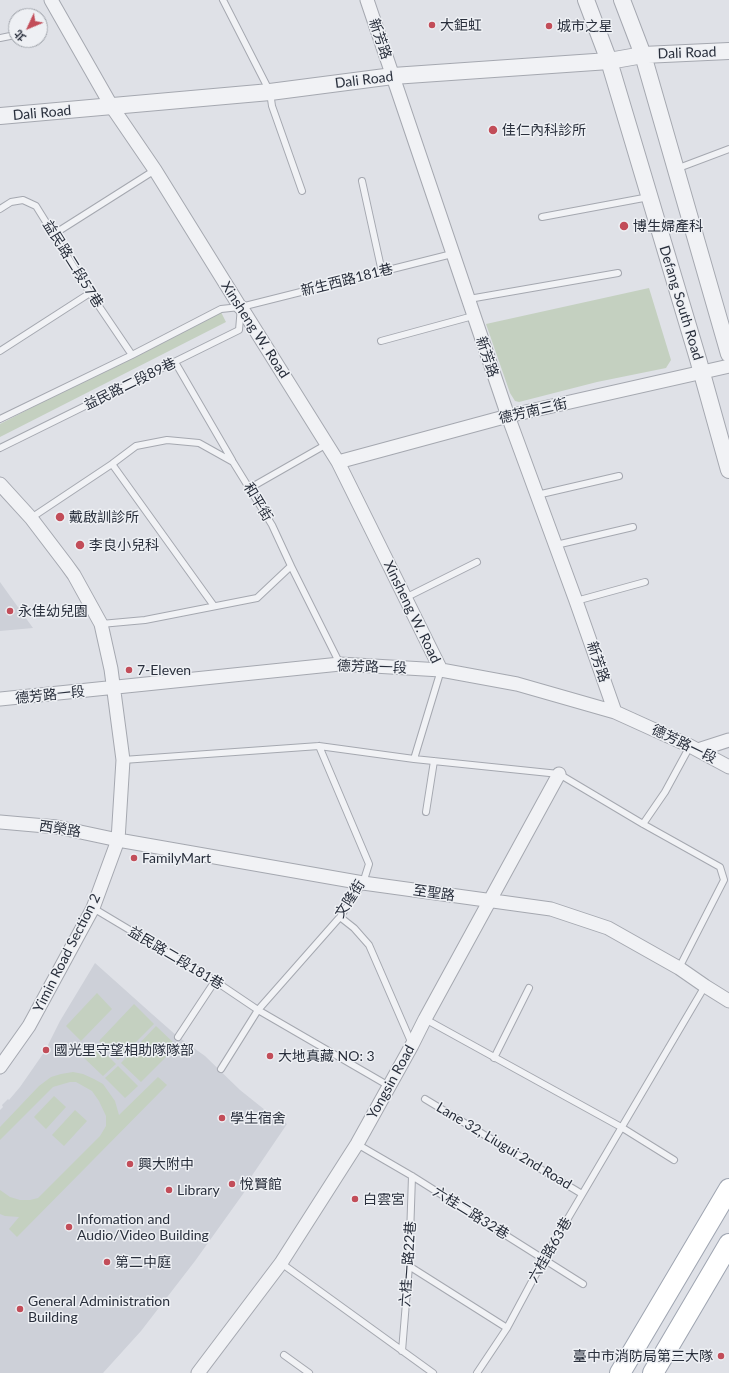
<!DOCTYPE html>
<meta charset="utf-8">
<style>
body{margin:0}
#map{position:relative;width:729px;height:1373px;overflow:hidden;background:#dfe1e7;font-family:Lato,"Noto Sans TC",sans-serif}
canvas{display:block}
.north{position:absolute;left:8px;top:8px;width:40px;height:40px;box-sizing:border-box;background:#eef0f4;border:1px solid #9fa3aa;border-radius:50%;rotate:226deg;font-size:11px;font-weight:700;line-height:16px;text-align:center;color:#292f3c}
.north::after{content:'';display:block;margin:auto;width:14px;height:18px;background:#c24d59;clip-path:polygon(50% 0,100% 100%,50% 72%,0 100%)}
</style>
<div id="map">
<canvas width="729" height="1373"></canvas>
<div class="north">北</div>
</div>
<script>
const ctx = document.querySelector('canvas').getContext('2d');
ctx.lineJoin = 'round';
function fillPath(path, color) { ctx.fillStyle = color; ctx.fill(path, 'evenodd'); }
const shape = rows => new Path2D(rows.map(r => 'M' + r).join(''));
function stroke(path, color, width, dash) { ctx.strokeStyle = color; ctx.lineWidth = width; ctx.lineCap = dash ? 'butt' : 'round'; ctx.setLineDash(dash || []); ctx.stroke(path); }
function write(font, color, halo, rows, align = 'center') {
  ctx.font = font + ' Lato,"Noto Sans TC",sans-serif'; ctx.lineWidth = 3; ctx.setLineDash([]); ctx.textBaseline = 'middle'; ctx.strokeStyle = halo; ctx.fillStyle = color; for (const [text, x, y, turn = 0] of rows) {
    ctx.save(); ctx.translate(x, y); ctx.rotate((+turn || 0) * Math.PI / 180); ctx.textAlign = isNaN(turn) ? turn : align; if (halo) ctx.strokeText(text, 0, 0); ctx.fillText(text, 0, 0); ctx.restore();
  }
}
const built = shape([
 [0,582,15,603,33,628,0,631],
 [95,963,152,1014,177,1036,205,1056,240,1090,265,1110,287,1124,251,1177,248,1187,195,1261,141,1331,103,1373,0,1373,0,1110,3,1107,2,1105,8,1099,9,1100,20,1087,45,1051,60,1021]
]);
const green = shape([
 [649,288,671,360,666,368,597,382,519,402,515,401,510,393,486,324],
 [220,310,226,322,0,437,0,424],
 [97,993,112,1009,81,1041,66,1026],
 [134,1004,154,1024,118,1060,99,1041],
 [156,1026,177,1046,141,1082,121,1063],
 [96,1044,116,1064,103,1076,83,1057],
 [118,1066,138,1086,125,1098,105,1078],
 [73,1072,83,1074,94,1079,103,1084,115,1101,119,1115,158,1077,167,1085,17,1237,9,1229,19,1217,5,1216,0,1214,0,1190,10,1197,20,1200,30,1200,38,1198,100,1136,106,1126,106,1116,99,1101,92,1091,76,1082,70,1082,53,1087,0,1140,0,1127,39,1086,51,1077,61,1074],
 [54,1096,66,1107,46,1129,34,1117],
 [75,1110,87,1121,64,1146,52,1135]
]);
const service = shape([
 [223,0,270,92,272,106,302,191],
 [0,38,15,35],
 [676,169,729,149],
 [362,181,382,272],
 [0,209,11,202,23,200,36,206,90,293,132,355],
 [542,217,649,197],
 [54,234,155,170],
 [469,299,618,273],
 [381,341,473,316],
 [0,351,90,293],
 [175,362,232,460],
 [0,419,132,355,221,309,240,307],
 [0,448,239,330,241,307,452,254],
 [112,464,214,606],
 [250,488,327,444],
 [537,495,619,476],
 [31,518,112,464,136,446,167,440,199,443,233,462,272,525,291,566,257,598,145,620,101,624],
 [556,545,633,527],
 [291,566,340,664],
 [405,598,477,562],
 [576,601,645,582],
 [414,759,441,670],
 [123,760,319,746,414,759,559,774,643,824,720,867,724,880,679,968],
 [426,812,434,761],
 [643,824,665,792,690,746],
 [93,908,215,981,258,1010,389,1086],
 [340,917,354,928,369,945,412,1044],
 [425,1019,621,1127,674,1160],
 [178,1037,215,981],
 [494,1058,529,988],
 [221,1069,258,1010,340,917,363,883,369,864,319,746],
 [425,1099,582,1194],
 [357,1144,412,1176,583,1284],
 [281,1263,433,1373],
 [409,1266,507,1328],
 [402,1351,409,1266,412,1176],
 [284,1355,309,1373],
 [477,1373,507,1328,544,1259,705,986]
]);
const minor = shape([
 [51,0,112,107,155,170,240,307,241,307,338,462,441,670],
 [367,0,508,416,576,601,615,712],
 [338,462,508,416,729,366],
 [0,484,31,518,66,564,74,575,101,624,111,669,123,760,118,840,93,908,29,1026,0,1067],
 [0,699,340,664,441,670,517,684,615,712,690,746,729,767],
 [698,750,729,740],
 [0,822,57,827,118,840,363,883,551,909,608,928,679,968,705,986,729,1001],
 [198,1373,281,1263,357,1144,412,1045,425,1019,559,774]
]);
const tertiary = shape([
 [586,0,609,61,698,359,729,470],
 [622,0,643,55,729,354],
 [0,116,270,92,393,76,609,61,643,55,729,51]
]);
const primary = shape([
 [620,1373,729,1189],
 [653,1373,729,1244]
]);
const markers = [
 [432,25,4,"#c24d59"],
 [549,26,4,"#c24d59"],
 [493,130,5,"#c24d59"],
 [624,226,5,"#c24d59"],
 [60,517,5,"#c24d59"],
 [80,545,5,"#c24d59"],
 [10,611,4,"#c24d59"],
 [129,670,4,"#c24d59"],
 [134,858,4,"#c24d59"],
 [46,1050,4,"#c24d59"],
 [270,1056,4,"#c24d59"],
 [222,1118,4,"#c24d59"],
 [130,1164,4,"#c24d59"],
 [232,1184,4,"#c24d59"],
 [169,1190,4,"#c24d59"],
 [355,1199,4,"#c24d59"],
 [69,1227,4,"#c24d59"],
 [107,1262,4,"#c24d59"],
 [20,1309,4,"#c24d59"],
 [721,1356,4,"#c24d59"]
];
const poiNames = [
 ["大鉅虹",440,25],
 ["城市之星",557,26],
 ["佳仁內科診所",502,130],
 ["博生婦產科",633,226],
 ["戴啟訓診所",69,517],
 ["李良小兒科",89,545],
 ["永佳幼兒園",18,611],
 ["7-Eleven",137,670],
 ["FamilyMart",142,858],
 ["國光里守望相助隊隊部",54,1050],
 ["大地真藏 NO: 3",278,1056],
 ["學生宿舍",230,1118],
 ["興大附中",138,1164],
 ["悅賢館",240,1184],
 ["Library",177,1190],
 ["白雲宮",363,1199],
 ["Infomation and",77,1219],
 ["Audio/Video Building",77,1235],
 ["第二中庭",115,1262],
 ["General Administration",28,1301],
 ["Building",28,1317],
 ["臺中市消防局第三大隊",713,1356,"right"]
];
const streetNames = [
 ["新芳路",380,39,71],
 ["Dali Road",687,53,-2],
 ["Dali Road",364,80,-7],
 ["Dali Road",42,113,-5],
 ["益民路二段57巷",73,264,58],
 ["新生西路181巷",347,280,-14],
 ["Defang South Road",681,303,73],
 ["Xinsheng W. Road",255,330,57],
 ["新芳路",487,357,71],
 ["益民路二段89巷",130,384,-26],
 ["德芳南三街",533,411,-13],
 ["和平街",258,502,59],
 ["Xinsheng W. Road",412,612,64],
 ["新芳路",598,662,71],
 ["德芳路一段",372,667,2],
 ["德芳路一段",50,695,-6],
 ["德芳路一段",684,744,26],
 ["西榮路",60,829,9],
 ["至聖路",434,893,8],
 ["文隆街",350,899,-57],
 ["Yimin Road Section 2",67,953,-63],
 ["益民路二段181巷",176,958,31],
 ["Yongsin Road",391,1082,-61],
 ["Lane 32, Liugui 2nd Road",504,1146,31],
 ["六桂二路32巷",471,1213,32],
 ["六桂路63巷",550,1250,-60],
 ["六桂一路22巷",408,1264,-86]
];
fillPath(built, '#cdd0d8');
fillPath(green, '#c4d0c0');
stroke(service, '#a5a8b0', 8);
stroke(minor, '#a5a8b0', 15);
stroke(tertiary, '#a5a8b0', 18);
stroke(primary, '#9fa5b1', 22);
stroke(service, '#f1f2f5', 6);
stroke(minor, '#f1f2f5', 13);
stroke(tertiary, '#f1f2f5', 16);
stroke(primary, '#fff', 20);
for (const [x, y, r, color] of markers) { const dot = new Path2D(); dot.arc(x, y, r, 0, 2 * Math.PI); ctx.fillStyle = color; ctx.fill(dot); stroke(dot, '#eef0f4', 1.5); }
write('14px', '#292f3c', '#eef0f4', poiNames, 'left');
write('14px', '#292f3c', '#eef0f4', streetNames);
</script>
